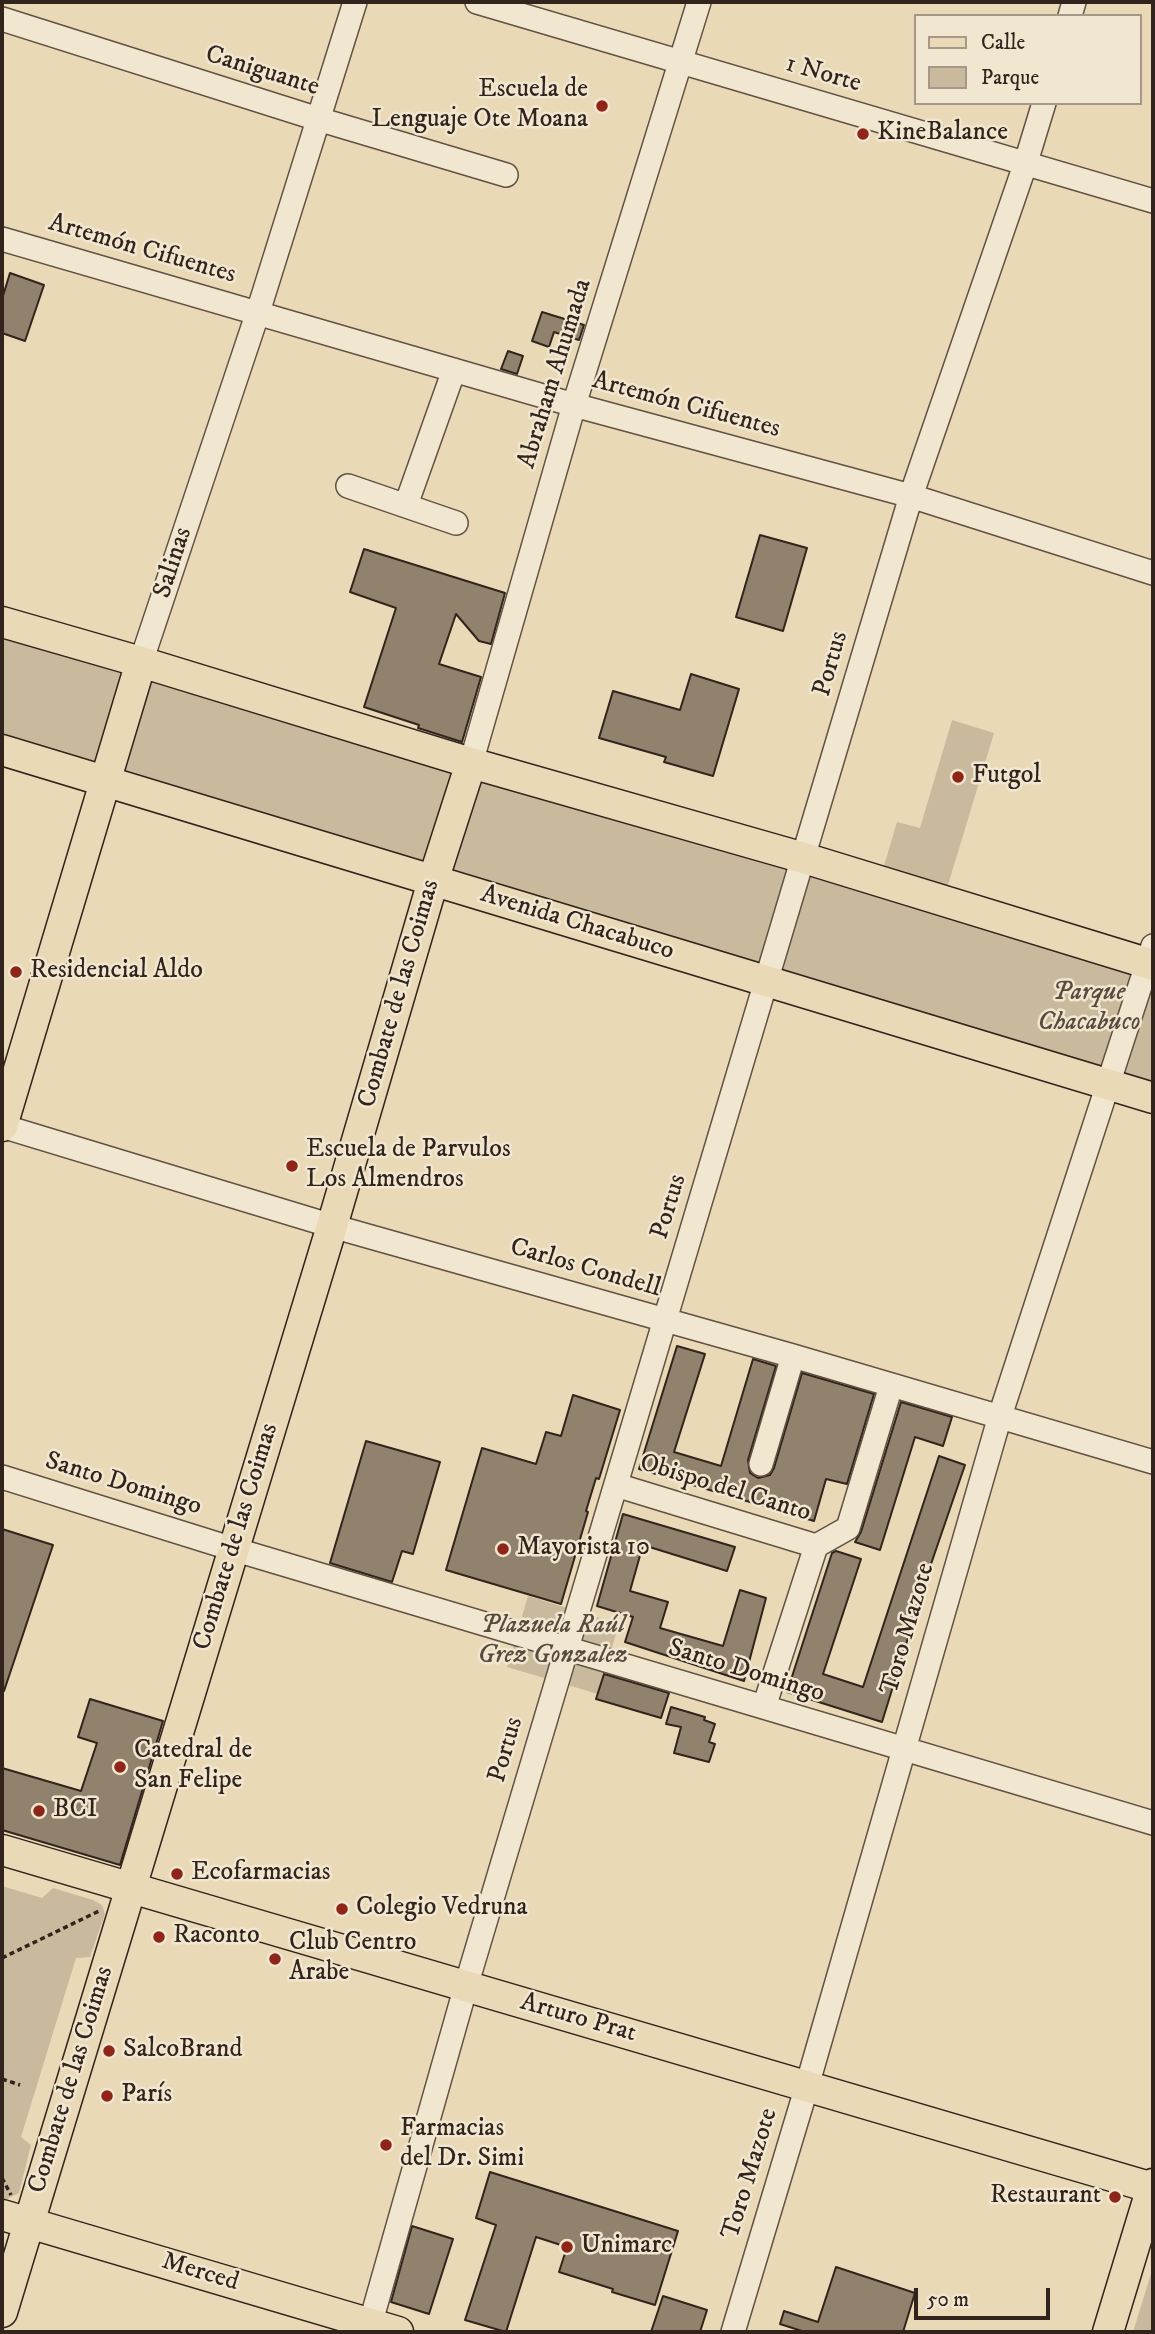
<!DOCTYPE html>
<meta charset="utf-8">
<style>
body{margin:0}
#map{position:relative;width:1155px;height:2334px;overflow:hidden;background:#e9d9b7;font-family:"IM FELL DW Pica",serif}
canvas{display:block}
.frame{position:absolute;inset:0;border:4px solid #32241c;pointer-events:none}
.legend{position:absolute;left:914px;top:14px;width:228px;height:91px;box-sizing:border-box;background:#f1e6d0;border:2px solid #a59888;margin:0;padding:9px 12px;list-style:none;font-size:21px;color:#32241c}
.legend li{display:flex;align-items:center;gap:14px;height:35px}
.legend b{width:35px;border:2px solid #a59888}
.scale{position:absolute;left:914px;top:2288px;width:136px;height:32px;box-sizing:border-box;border:4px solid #32241c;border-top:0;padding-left:9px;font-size:21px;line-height:24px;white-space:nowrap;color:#32241c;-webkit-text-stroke:5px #f1e6d0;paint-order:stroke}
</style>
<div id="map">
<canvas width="1155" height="2334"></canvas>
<div class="frame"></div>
<ul class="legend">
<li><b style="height:9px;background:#e9d9b7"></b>Calle</li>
<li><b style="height:19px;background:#caba9d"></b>Parque</li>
</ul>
<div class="scale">50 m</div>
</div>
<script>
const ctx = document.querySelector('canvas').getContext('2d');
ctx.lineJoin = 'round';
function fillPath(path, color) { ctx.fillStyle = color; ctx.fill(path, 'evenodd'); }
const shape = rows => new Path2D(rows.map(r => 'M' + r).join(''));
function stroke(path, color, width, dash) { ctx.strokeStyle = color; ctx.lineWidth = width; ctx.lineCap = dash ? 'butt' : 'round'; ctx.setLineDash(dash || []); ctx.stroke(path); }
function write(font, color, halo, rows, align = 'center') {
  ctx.font = font + ' "IM FELL DW Pica",serif'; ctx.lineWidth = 5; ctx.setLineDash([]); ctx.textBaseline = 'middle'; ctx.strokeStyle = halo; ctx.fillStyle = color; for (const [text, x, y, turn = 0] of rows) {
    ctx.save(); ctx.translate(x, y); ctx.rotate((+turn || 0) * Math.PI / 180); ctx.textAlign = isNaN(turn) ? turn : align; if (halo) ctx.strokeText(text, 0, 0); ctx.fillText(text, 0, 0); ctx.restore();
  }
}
const green = shape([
 [2,633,284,723,1153,971,1153,1086,2,735],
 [952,720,994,733,945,895,881,876,897,822,920,828],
 [528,1596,619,1624,598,1694,507,1667],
 [2,1886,42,1898,53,1888,93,1900,102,1905,105,1914,90,1957,76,1958,21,2137,31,2145,19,2193,5,2200,2,2199],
 [1153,2267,1153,2332,1133,2332]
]);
const building = shape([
 [10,273,44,285,25,341,2,333,2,299,10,273],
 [542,312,584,325,579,340,554,332,549,347,532,341,542,312],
 [508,351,523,356,517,374,501,369,508,351],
 [760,535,807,548,783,631,736,617,760,535],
 [364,549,505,593,491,644,479,641,456,614,439,664,481,677,462,742,418,728,419,725,364,707,396,608,350,592,364,549],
 [691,674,739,689,713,776,664,762,666,757,599,738,613,691,680,710,691,674],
 [677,1346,705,1354,674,1452,721,1466,753,1359,776,1366,748,1460,750,1473,758,1478,770,1475,774,1468,802,1373,874,1394,847,1484,826,1479,814,1521,639,1469,677,1346],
 [573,1395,620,1410,599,1479,596,1478,586,1511,588,1512,561,1604,446,1570,482,1448,536,1464,546,1432,561,1436,573,1395],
 [901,1402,952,1417,943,1446,915,1437,880,1550,855,1542,861,1532,901,1402],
 [366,1441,440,1462,413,1554,402,1551,392,1582,330,1563,366,1441],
 [939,1456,965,1465,930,1567,882,1722,787,1692,832,1553,836,1551,861,1559,823,1674,863,1687,939,1456],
 [623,1514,735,1547,727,1571,643,1545,630,1591,668,1602,660,1628,723,1646,740,1590,766,1598,744,1681,625,1642,633,1617,597,1606,623,1514],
 [2,1529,53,1545,4,1691,2,1690,2,1529],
 [604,1674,669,1693,661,1718,596,1699,604,1674],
 [90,1699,163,1721,120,1865,2,1830,2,1768,81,1791,97,1743,78,1737,90,1699],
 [671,1707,705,1717,704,1720,715,1724,709,1742,715,1744,709,1762,674,1753,681,1727,666,1724,671,1707],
 [490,2172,678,2231,655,2305,612,2292,613,2289,559,2272,567,2247,536,2237,506,2332,465,2320,496,2225,476,2218,490,2172],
 [412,2226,453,2239,429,2314,391,2302,412,2226],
 [836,2267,915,2293,903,2332,805,2332,780,2324,784,2311,818,2322,836,2267],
 [663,2296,707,2310,700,2332,651,2332,663,2296]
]);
const path = shape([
 [2,1958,101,1910],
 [2,2079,20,2085],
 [2,2178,11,2195]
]);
const minor = shape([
 [477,2,1153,201],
 [1070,16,1074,2],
 [2,19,318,119,506,175],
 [2,239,574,405,911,496,1153,573],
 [348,486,456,523],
 [406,505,454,370],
 [141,662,258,312,355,2],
 [471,763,574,405,699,2],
 [2,1126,332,1226,793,1356,1153,1462],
 [761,1464,793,1356],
 [2,1477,233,1549,1153,1823],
 [616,1485,816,1546,764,1707],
 [816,1546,848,1528,891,1386],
 [368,2332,466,1986,911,496,1026,162,1044,103],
 [733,2332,807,2086,1000,1416,1153,946]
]);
const major = shape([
 [2,622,141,662,471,763,804,858,1153,965],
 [2,750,1153,1098],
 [2,1126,141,662],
 [2,1850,1153,2188],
 [2,2215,398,2332],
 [2,2312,332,1226,433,881,471,763],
 [1108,2332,1153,2184]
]);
const markers = [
 [602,106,7,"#8f2418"],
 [863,134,7,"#8f2418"],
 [958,777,7,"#8f2418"],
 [16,972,7,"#8f2418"],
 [292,1166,7,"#8f2418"],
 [503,1549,7,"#8f2418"],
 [120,1767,7,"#8f2418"],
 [39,1811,7,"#8f2418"],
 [177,1874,7,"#8f2418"],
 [342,1909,7,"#8f2418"],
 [159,1937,7,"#8f2418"],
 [275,1959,7,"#8f2418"],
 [109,2051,7,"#8f2418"],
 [107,2096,7,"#8f2418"],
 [386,2145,7,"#8f2418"],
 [1115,2197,7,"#8f2418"],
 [567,2247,7,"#8f2418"]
];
const streetNames = [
 ["Caniguante",262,72,17],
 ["1 Norte",823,75,16],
 ["Artemón Cifuentes",142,250,16],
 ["Abraham Ahumada",556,374,-73],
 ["Artemón Cifuentes",686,406,15],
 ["Salinas",174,563,-72],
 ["Portus",832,664,-74],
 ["Avenida Chacabuco",577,924,17],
 ["Combate de las Coimas",400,994,-74],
 ["Portus",670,1207,-73],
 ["Carlos Condell",585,1269,16],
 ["Santo Domingo",123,1485,17],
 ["Obispo del Canto",725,1489,17],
 ["Combate de las Coimas",237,1537,-73],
 ["Toro Mazote",909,1629,-74],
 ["Santo Domingo",746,1672,17],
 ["Portus",507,1750,-74],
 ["Arturo Prat",578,2019,16],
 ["Combate de las Coimas",72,2080,-73],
 ["Toro Mazote",751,2174,-73],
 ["Merced",200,2273,17]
];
const poiNames = [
 ["Escuela de",588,91,"right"],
 ["Lenguaje Ote Moana",588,121,"right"],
 ["KineBalance",877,134],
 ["Futgol",972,777],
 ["Residencial Aldo",30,972],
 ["Escuela de Parvulos",306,1151],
 ["Los Almendros",306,1181],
 ["Mayorista 10",517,1549],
 ["Catedral de",134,1752],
 ["San Felipe",134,1782],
 ["BCI",53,1811],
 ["Ecofarmacias",191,1874],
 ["Colegio Vedruna",356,1909],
 ["Raconto",173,1937],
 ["Club Centro",289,1944],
 ["Arabe",289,1974],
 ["SalcoBrand",123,2051],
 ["París",121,2096],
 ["Farmacias",400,2130],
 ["del Dr. Simi",400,2160],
 ["Restaurant",1101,2197,"right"],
 ["Unimarc",581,2247]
];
const parkNames = [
 ["Parque",1089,994],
 ["Chacabuco",1089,1024],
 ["Plazuela Raúl",553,1627],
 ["Grez Gonzalez",553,1657]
];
fillPath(green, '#caba9d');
fillPath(building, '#91826d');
stroke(building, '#32241c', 2);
stroke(minor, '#605143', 26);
stroke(major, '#32241c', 33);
stroke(path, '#32241c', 3.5, [5, 3.5]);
stroke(minor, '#f1e6d0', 23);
stroke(major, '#e9d9b7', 30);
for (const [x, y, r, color] of markers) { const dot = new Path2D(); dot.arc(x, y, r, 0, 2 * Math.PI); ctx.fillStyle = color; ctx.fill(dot); stroke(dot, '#f1e6d0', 2.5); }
write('26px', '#32241c', '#f1e6d0', streetNames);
write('26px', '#32241c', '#f1e6d0', poiNames, 'left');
write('italic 26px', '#584a3c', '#f1e6d0', parkNames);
</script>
